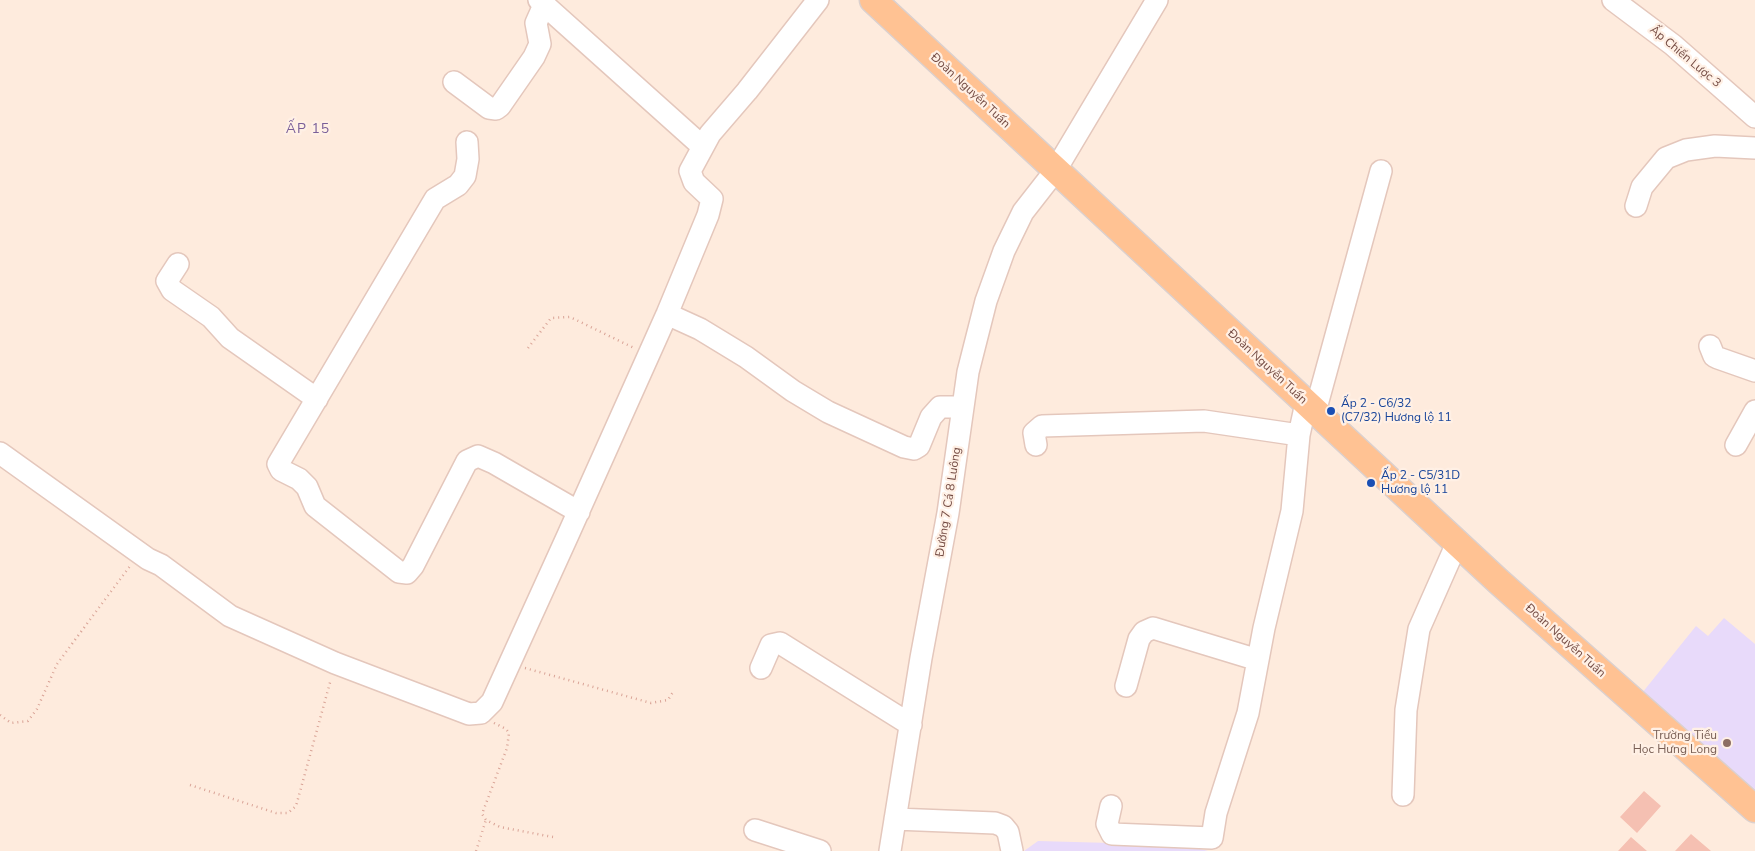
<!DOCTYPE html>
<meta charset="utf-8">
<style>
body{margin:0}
canvas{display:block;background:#feebdd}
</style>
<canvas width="1755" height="851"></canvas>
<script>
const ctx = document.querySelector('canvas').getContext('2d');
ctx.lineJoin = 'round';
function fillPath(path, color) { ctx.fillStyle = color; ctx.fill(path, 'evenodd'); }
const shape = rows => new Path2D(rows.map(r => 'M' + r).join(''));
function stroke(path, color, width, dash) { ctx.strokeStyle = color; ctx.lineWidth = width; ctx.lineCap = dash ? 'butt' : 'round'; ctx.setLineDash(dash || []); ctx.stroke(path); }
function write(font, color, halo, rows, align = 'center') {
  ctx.font = font + ' "Nunito Sans",sans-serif'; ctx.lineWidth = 4.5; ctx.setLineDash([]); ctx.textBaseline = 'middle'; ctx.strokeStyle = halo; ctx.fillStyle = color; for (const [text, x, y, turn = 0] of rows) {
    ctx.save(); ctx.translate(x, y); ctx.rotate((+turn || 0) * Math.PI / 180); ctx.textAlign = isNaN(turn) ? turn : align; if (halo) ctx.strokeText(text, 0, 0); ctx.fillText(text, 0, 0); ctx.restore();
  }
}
const education = shape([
 [1724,618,1755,644,1755,793,1642,693,1696,626,1708,636],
 [1038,841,1184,845,1208,851,1024,851]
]);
const building = shape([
 [1644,791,1661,806,1637,833,1620,817],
 [1691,834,1711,851,1675,851],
 [1631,837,1647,851,1618,851]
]);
const path = shape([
 [528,348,551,318,570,317,634,348],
 [525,668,651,703,668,700,673,692],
 [0,715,11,723,28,721,37,709,57,664,130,566],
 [494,723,506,729,509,733,507,748,482,814,486,820,500,827,553,837],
 [190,785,276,813,288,813,296,806,301,788,331,679],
 [476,851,486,820]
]);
const minor = shape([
 [539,0,703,147],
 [1613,0,1673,45,1755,117],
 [454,82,489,108,496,109,500,106,534,57,540,44,536,23,544,5],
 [467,142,468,159,465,176,458,185,435,199,278,464,281,470,299,479,307,487,315,506,399,572,407,573,413,566,467,461,478,456,494,463,579,512],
 [1636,206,1642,187,1666,158,1686,150,1715,146,1755,148],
 [178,264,167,281,172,290,211,317,230,338,317,399],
 [667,314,700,329,746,357,793,391,828,412,904,447,914,449,919,446,931,417,940,407,963,407],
 [1710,346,1714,356,1718,358,1755,371],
 [1315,412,1381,171],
 [1036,445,1034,433,1042,426,1204,421,1299,435],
 [1736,445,1755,411],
 [0,453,148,559,161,565,230,616,335,663,469,714,481,713,492,702,568,535,667,314,708,215,712,199,694,182,690,171,710,134,747,91,818,0],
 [761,668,771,645,780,643,911,725],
 [1126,686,1139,639,1144,632,1153,628,1258,660],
 [1403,795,1406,710,1419,629,1457,543],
 [1111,806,1107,824,1112,834,1212,838,1216,813,1248,713,1264,628,1292,511,1299,435,1306,403],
 [895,819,995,823,1003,826,1008,832,1012,851],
 [755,830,820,851],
 [890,851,921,658,948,513,968,372,986,301,1004,251,1023,212,1055,171,1157,0]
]);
const major = shape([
 [873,0,1498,581,1755,809]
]);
const markers = [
 [1331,411,5,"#1a4fb4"],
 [1371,483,5,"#1a4fb4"],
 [1727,743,5,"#8d6e63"]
];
const streetNames = [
 ["Ấp Chiến Lược 3",1685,57,40],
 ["Đoàn Nguyễn Tuấn",970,91,43],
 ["Đoàn Nguyễn Tuấn",1267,367,43],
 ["Đường 7 Cá 8 Luông",949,502,-81],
 ["Đoàn Nguyễn Tuấn",1565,641,42]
];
const transitNames = [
 ["Ấp 2 - C6/32",1341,404],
 ["(C7/32) Hương lộ 11",1341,418],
 ["Ấp 2 - C5/31D",1381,476],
 ["Hương lộ 11",1381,490]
];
const educationNames = [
 ["Trường Tiểu",1717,736],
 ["Học Hưng Long",1717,750]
];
const neighbourhoodNames = [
 ["ẤP 15",308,130]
];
fillPath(education, '#e8dafa');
fillPath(building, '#f5c0b2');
stroke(minor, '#e4c7bc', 24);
stroke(major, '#dbd0ce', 29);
stroke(path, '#d9a396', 2.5, [1, 4]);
stroke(minor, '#fff', 21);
stroke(major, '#ffc293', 26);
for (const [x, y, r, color] of markers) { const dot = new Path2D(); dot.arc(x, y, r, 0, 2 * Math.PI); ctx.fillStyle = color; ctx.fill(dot); stroke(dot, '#fff0e5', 2); }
write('12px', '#754c44', '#fff0e5', streetNames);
write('12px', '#164399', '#fff0e5', transitNames, 'left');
write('12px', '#785e54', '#fff0e5', educationNames, 'right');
ctx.letterSpacing = '1px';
write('14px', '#7a5f99', '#fff0e5', neighbourhoodNames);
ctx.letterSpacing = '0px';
</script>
